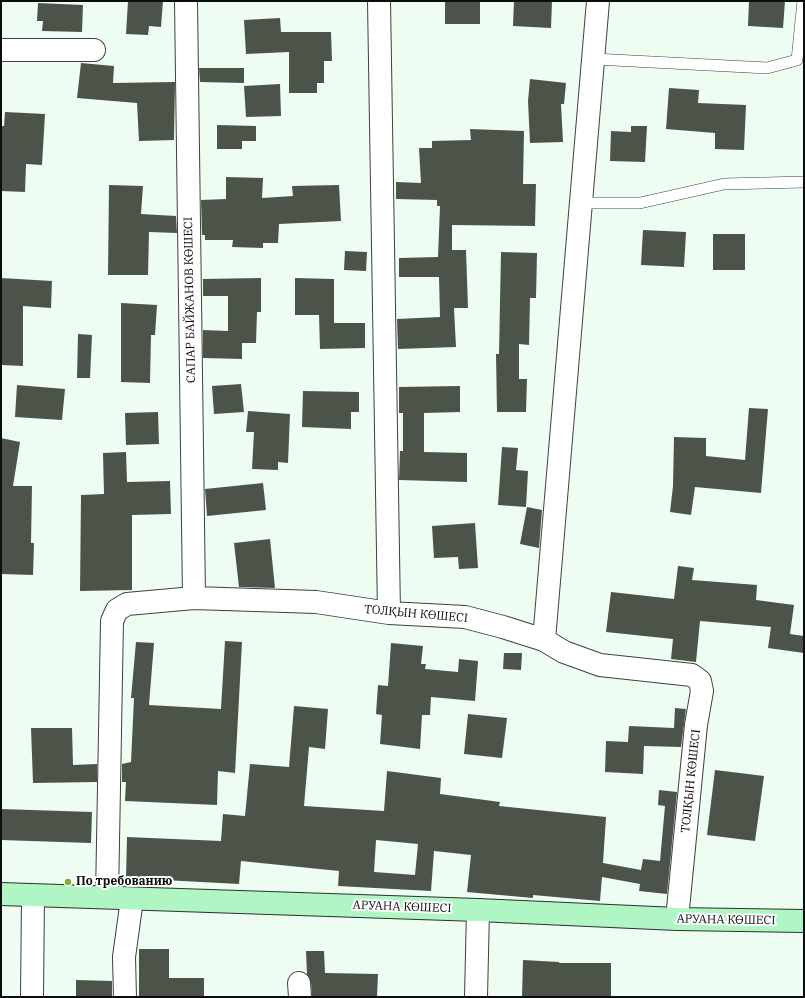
<!DOCTYPE html>
<meta charset="utf-8">
<style>
body{margin:0}
#map{position:relative;width:805px;height:998px;overflow:hidden;background:#eefdf1;font-family:"IBM Plex Serif",serif}
canvas{display:block}
.frame{position:absolute;inset:0;border:2px solid #0c0c0c;pointer-events:none}
</style>
<div id="map">
<canvas width="805" height="998"></canvas>
<div class="frame"></div>
</div>
<script>
const ctx = document.querySelector('canvas').getContext('2d');
ctx.lineJoin = 'round';
function fillPath(path, color) { ctx.fillStyle = color; ctx.fill(path, 'evenodd'); }
const shape = rows => new Path2D(rows.map(r => 'M' + r).join(''));
function stroke(path, color, width, dash) { ctx.strokeStyle = color; ctx.lineWidth = width; ctx.lineCap = dash ? 'butt' : 'round'; ctx.setLineDash(dash || []); ctx.stroke(path); }
function write(font, color, halo, rows, align = 'center') {
  ctx.font = font + ' "IBM Plex Serif",serif'; ctx.lineWidth = 4; ctx.setLineDash([]); ctx.textBaseline = 'middle'; ctx.strokeStyle = halo; ctx.fillStyle = color; for (const [text, x, y, turn = 0] of rows) {
    ctx.save(); ctx.translate(x, y); ctx.rotate((+turn || 0) * Math.PI / 180); ctx.textAlign = isNaN(turn) ? turn : align; if (halo) ctx.strokeText(text, 0, 0); ctx.fillText(text, 0, 0); ctx.restore();
  }
}
const building = shape([
 [128,1,163,1,161,27,149,26,148,35,126,34],
 [445,1,480,1,480,24,445,24],
 [514,1,552,1,551,28,513,26],
 [749,1,785,1,783,28,748,26],
 [38,3,83,5,82,32,42,31,43,21,37,21],
 [280,18,281,32,331,32,332,61,324,61,324,83,317,83,317,93,289,93,289,52,246,54,244,20],
 [81,63,114,66,113,83,175,82,174,140,139,141,137,103,77,98],
 [199,68,244,68,244,83,200,82],
 [530,79,566,83,564,104,561,104,563,142,530,143,528,101],
 [280,84,281,116,246,117,244,86],
 [669,88,699,90,698,103,746,105,744,150,715,149,715,133,666,129],
 [5,112,45,114,42,165,26,164,25,192,1,191,1,126,4,126],
 [217,125,256,126,256,141,242,141,242,149,217,149],
 [631,126,647,126,645,162,610,161,611,131,631,132],
 [470,129,524,131,523,184,536,184,535,226,452,225,452,250,466,250,468,308,454,308,456,347,398,349,397,319,440,317,439,277,399,277,399,258,438,257,440,206,437,206,437,200,396,199,396,182,421,183,419,148,432,148,432,141,471,140],
 [226,177,263,178,262,198,293,196,292,186,339,185,341,221,279,224,278,243,263,243,263,248,232,247,233,240,205,240,205,235,202,235,201,200,226,199],
 [109,185,143,186,141,214,176,216,177,233,149,232,148,275,108,275],
 [643,230,686,232,684,267,641,265],
 [713,234,745,234,745,270,713,270],
 [345,251,367,252,366,271,344,270],
 [501,252,537,253,536,298,530,298,529,345,519,344,519,379,527,379,526,412,497,412,496,354,499,354],
 [1,278,52,281,51,308,23,306,23,366,1,365],
 [261,278,261,312,257,312,256,343,242,343,242,359,203,358,203,330,228,331,228,296,203,296,203,279],
 [295,278,334,279,334,323,365,323,365,348,320,349,319,315,295,315],
 [121,303,157,305,155,335,151,335,150,383,121,382],
 [78,334,92,335,90,378,77,378],
 [241,384,244,412,214,414,212,386],
 [17,385,65,389,62,420,15,417],
 [460,386,460,412,424,413,424,452,467,453,467,482,399,480,400,451,403,451,403,413,399,413,399,387],
 [303,391,359,392,359,412,351,412,351,429,302,427],
 [749,408,768,409,761,493,695,487,691,515,670,512,673,486,674,437,706,438,706,456,745,460],
 [248,411,290,414,288,463,278,462,278,470,252,469,254,432,246,432],
 [158,412,159,444,126,445,125,413],
 [1,438,20,442,13,486,32,486,31,543,34,543,33,575,1,574],
 [502,447,518,448,516,470,528,471,526,507,498,505],
 [126,452,127,482,170,481,171,514,132,515,132,590,80,591,81,495,104,494,103,453],
 [263,483,266,510,207,516,205,489],
 [527,507,542,510,539,548,520,544],
 [475,523,478,568,459,569,458,557,434,558,432,526],
 [270,539,275,588,239,587,234,543],
 [678,566,694,568,692,580,757,585,756,600,794,605,790,634,804,636,804,653,768,648,771,627,700,621,696,662,671,659,673,639,606,632,611,592,674,599],
 [225,641,242,642,235,773,218,771,217,805,125,801,126,782,122,782,122,764,131,762,134,698,131,698,136,642,154,643,149,705,221,709],
 [391,643,423,646,421,664,426,664,425,669,458,672,459,659,478,661,475,701,431,697,430,715,422,715,420,749,380,744,382,715,376,714,378,685,388,686],
 [504,653,522,653,521,670,503,669],
 [294,706,328,709,325,749,309,747,304,806,384,811,387,771,441,778,440,794,500,802,499,806,606,817,603,863,641,870,643,859,660,861,665,806,658,805,659,790,677,792,667,894,639,891,640,884,602,877,600,901,533,895,533,898,467,892,471,855,434,851,431,891,338,886,339,871,241,861,239,884,126,878,127,837,221,841,223,814,245,816,250,764,289,767],
 [376,840,418,844,415,875,374,872],
 [675,708,686,709,681,747,644,746,643,774,605,772,606,741,628,742,629,726,674,728],
 [468,714,507,718,502,758,464,754],
 [31,728,72,728,73,765,97,764,97,782,33,783],
 [715,770,764,776,755,841,707,835],
 [1,809,92,812,91,843,1,840],
 [139,949,169,949,169,978,204,978,204,997,139,997],
 [306,951,324,951,325,973,378,974,377,997,312,997,311,982,307,974],
 [523,960,559,962,559,963,611,963,611,997,522,997],
 [76,980,112,981,112,997,76,997]
]);
const lane = shape([
 [594,59,767,68,797,60,803,1],
 [581,203,640,203,724,184,804,182]
]);
const street = shape([
 [186,1,194,598],
 [379,1,389,613],
 [1,50,94,50],
 [544,640,598,1],
 [107,897,112,621,117,610,127,604,194,598,316,602,389,613,465,617,503,627,544,640,564,652,600,665,692,675,700,681,702,691,696,725,677,919],
 [299,983,300,997],
 [32,997,33,896],
 [125,997,124,957,132,899],
 [476,997,478,910]
]);
const secondary = shape([
 [1,894,478,910,677,919,804,921]
]);
const markers = [
 [68,882,4,"#83ae33"]
];
const streetNames = [
 ["САПАР БАЙЖАНОВ КӨШЕСІ",190,300,-91],
 ["ТОЛҚЫН КӨШЕСІ",416,614,5],
 ["ТОЛҚЫН КӨШЕСІ",691,781,-84],
 ["АРУАНА КӨШЕСІ",402,907,2],
 ["АРУАНА КӨШЕСІ",726,920,1]
];
const poiNames = [
 ["По требованию",76,882]
];
fillPath(building, '#4c544a');
stroke(lane, '#3f3f3f', 12);
stroke(street, '#3f3f3f', 24);
stroke(secondary, '#2e2e2e', 24);
stroke(lane, '#fff', 11);
stroke(street, '#fff', 22);
stroke(secondary, '#aff6c4', 22);
for (const [x, y, r, color] of markers) { const dot = new Path2D(); dot.arc(x, y, r, 0, 2 * Math.PI); ctx.fillStyle = color; ctx.fill(dot); stroke(dot, '#fff', 1.5); }
write('12px', '#0c0c0c', '#fff', streetNames);
write('bold 12px', '#0c0c0c', '#fff', poiNames, 'left');
</script>
